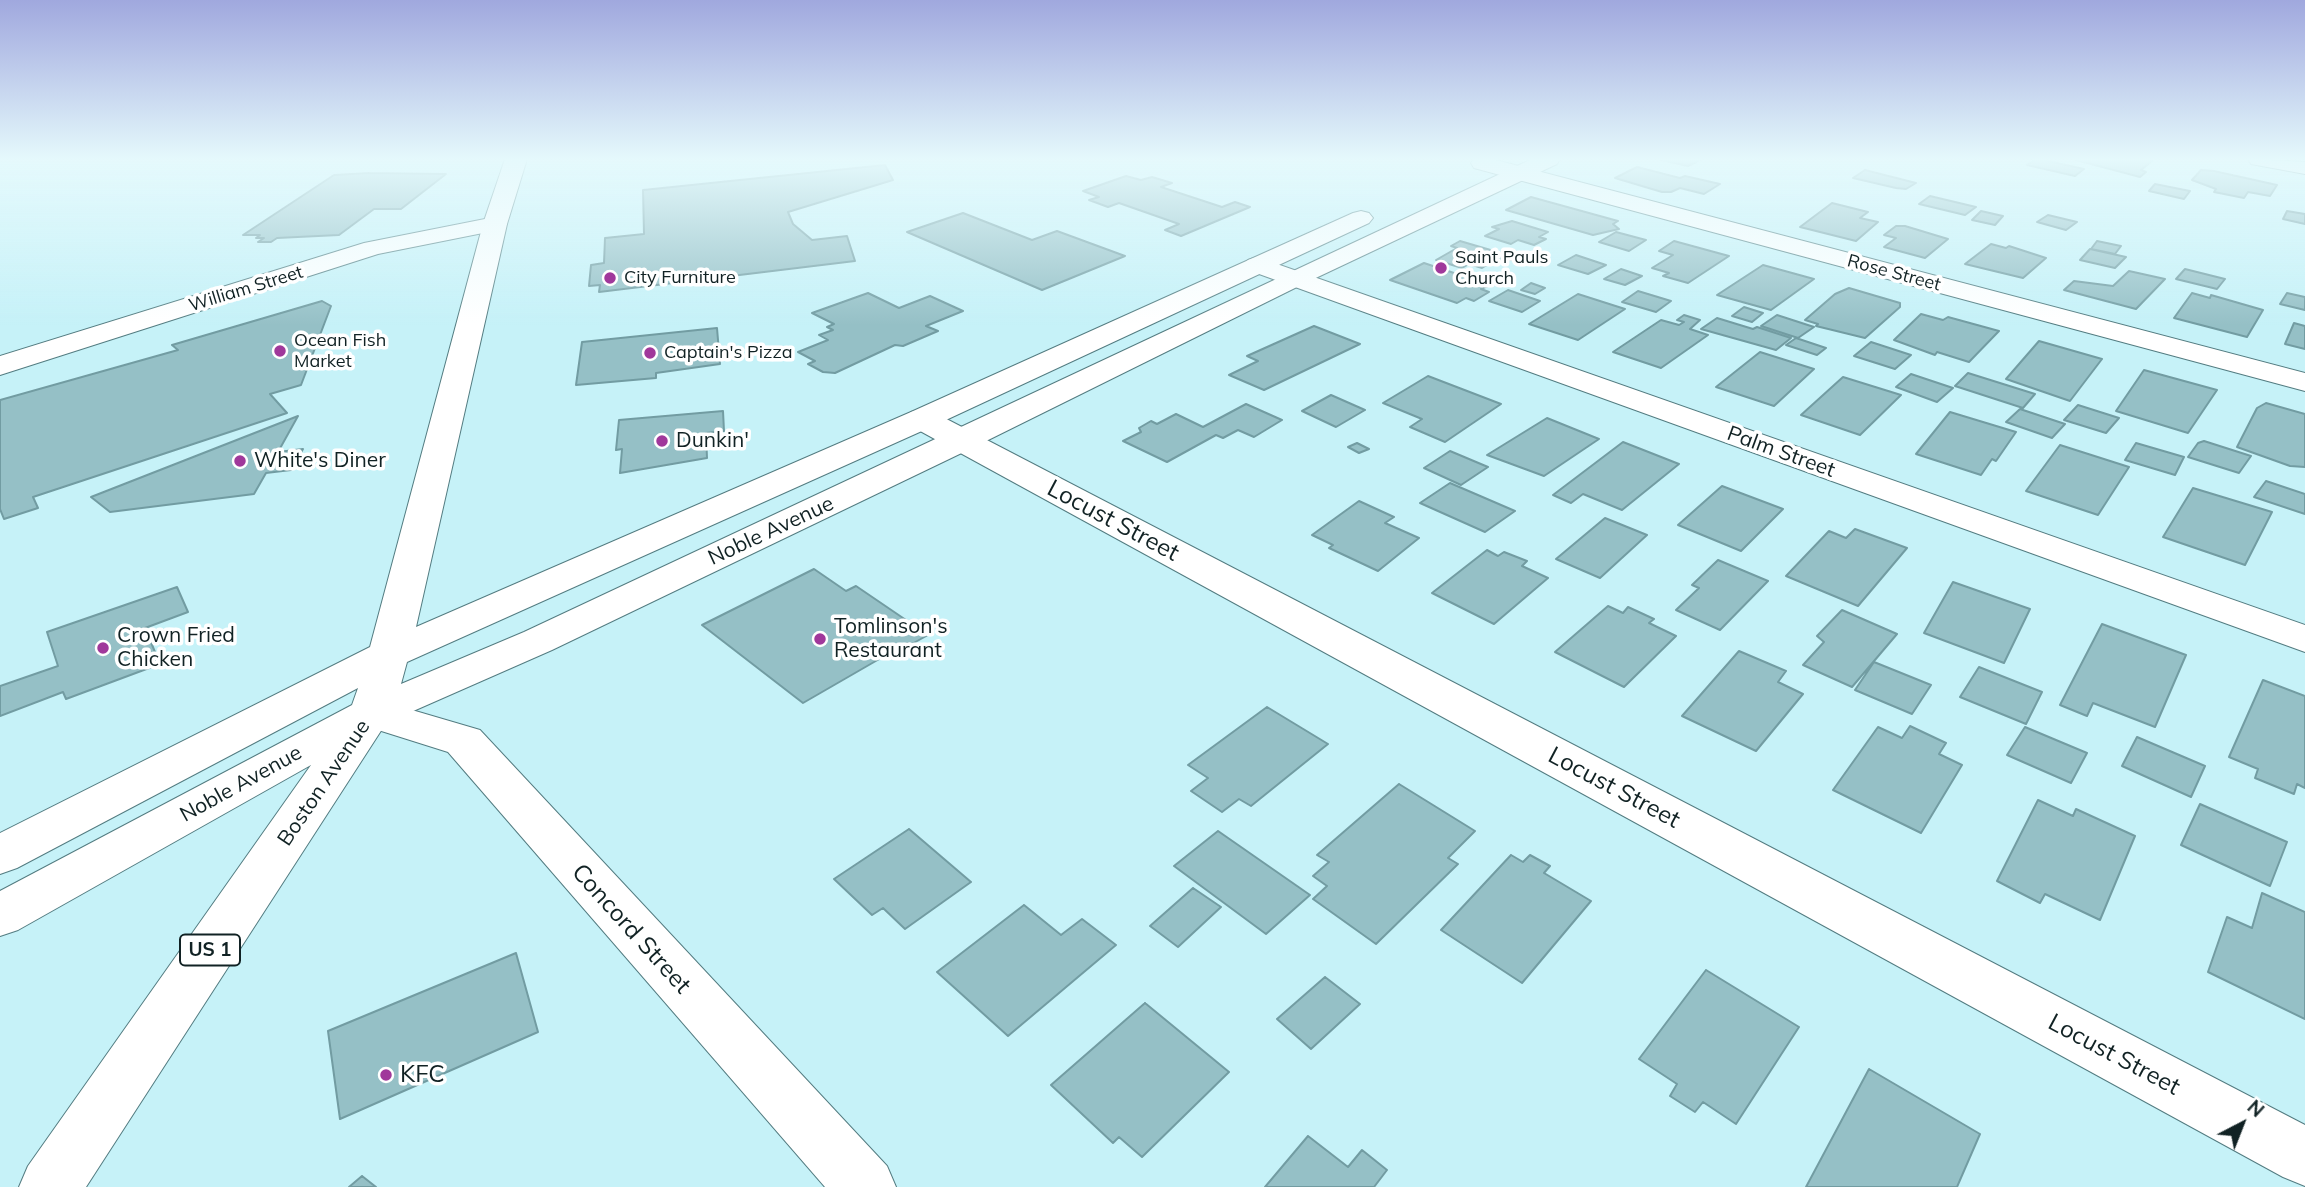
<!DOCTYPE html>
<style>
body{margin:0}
#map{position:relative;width:2305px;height:1187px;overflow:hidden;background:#c6f2f8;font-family:Mulish,sans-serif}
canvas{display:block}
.north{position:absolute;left:2207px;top:1089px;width:70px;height:70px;-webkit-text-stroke:5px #fff;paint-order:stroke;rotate:42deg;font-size:19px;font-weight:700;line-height:28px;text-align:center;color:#112224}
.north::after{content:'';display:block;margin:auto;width:24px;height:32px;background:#112224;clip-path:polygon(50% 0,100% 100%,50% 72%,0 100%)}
</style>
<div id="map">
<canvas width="2305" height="1187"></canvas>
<div class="north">N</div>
</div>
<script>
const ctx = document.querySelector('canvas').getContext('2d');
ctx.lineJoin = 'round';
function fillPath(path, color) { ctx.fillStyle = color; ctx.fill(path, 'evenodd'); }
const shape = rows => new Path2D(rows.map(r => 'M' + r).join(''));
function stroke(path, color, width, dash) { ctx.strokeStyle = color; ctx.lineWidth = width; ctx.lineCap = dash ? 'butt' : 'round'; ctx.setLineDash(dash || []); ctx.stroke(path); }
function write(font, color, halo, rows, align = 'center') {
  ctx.font = font + ' Mulish,sans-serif'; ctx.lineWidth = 7; ctx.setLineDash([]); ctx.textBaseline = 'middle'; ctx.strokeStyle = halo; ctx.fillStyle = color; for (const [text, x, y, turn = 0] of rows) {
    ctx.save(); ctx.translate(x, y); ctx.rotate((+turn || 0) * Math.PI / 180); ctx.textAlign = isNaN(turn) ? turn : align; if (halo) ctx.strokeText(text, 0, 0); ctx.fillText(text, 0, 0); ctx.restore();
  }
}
const building = shape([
 [1658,159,1702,159,1688,166,1658,159],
 [2036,159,2039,159,2084,169,2075,176,2027,165,2036,159],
 [2144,159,2152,161,2141,170,2146,172,2140,177,2076,160,2144,159],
 [885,165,893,180,788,212,793,224,812,240,847,236,855,261,599,292,600,285,589,286,591,265,604,263,605,238,644,234,643,190,885,165],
 [1637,167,1680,178,1685,176,1720,184,1704,194,1680,188,1671,192,1662,192,1615,178,1637,167],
 [1865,170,1916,183,1906,189,1896,188,1853,178,1865,170],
 [2201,170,2214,171,2277,185,2270,196,2248,192,2244,198,2214,192,2216,189,2192,180,2201,170],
 [369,173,446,174,401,209,374,209,339,235,277,238,271,242,258,242,264,238,256,238,260,235,243,235,334,175,369,173],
 [1126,176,1141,180,1152,177,1172,183,1161,187,1222,207,1235,202,1250,207,1181,236,1165,230,1179,224,1119,203,1108,207,1089,200,1099,197,1083,191,1126,176],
 [2155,184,2190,191,2184,199,2149,191,2155,184],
 [1930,196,1976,207,1965,215,1919,204,1930,196],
 [1531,197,1618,221,1613,224,1619,229,1593,235,1506,210,1531,197],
 [1832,203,1868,212,1860,218,1878,222,1856,241,1800,227,1832,203],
 [1981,211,2003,216,1995,225,1972,220,1981,211],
 [2287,211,2305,214,2305,224,2283,219,2287,211],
 [963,213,1032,240,1057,231,1125,256,1042,290,907,232,963,213],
 [2048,215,2077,222,2066,230,2037,222,2048,215],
 [1512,221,1548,232,1539,237,1546,239,1534,245,1518,240,1511,244,1485,236,1499,229,1492,227,1512,221],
 [1896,226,1905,226,1948,239,1925,258,1884,247,1896,238,1884,235,1896,226],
 [1616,232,1646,240,1629,251,1599,242,1616,232],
 [1460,241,1511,256,1506,259,1511,260,1493,261,1482,268,1469,264,1462,268,1436,260,1457,248,1451,246,1460,241],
 [1674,241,1729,256,1688,283,1663,276,1669,273,1652,268,1673,255,1659,251,1674,241],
 [2097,241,2121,246,2115,254,2091,249,2097,241],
 [1991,244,2006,248,2009,246,2046,258,2023,278,1965,264,1991,244],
 [2090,249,2126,257,2115,268,2080,260,2090,249],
 [1576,255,1606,265,1588,274,1558,265,1576,255],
 [1424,263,1490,285,1481,289,1489,292,1474,301,1466,298,1457,303,1390,280,1424,263],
 [1763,265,1814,279,1771,310,1717,295,1763,265],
 [1621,269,1642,276,1625,285,1604,279,1621,269],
 [2185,269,2225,279,2217,289,2176,279,2185,269],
 [2129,271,2165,279,2136,309,2064,290,2074,281,2113,286,2129,271],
 [1531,283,1545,288,1535,294,1521,290,1531,283],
 [1849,288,1900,303,1900,307,1865,338,1816,326,1818,324,1805,320,1835,294,1849,288],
 [1508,290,1540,301,1522,312,1489,301,1508,290],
 [1638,291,1671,301,1656,312,1622,302,1638,291],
 [868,293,899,308,930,296,963,311,926,326,938,331,903,346,895,345,835,373,823,372,808,364,815,361,798,352,828,340,819,335,833,330,827,327,834,324,812,313,868,293],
 [2192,293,2210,298,2211,295,2263,310,2247,337,2174,318,2192,293],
 [2287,293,2305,297,2305,310,2280,304,2287,293],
 [1578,294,1625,309,1578,340,1529,324,1578,294],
 [322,301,331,306,301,385,270,394,287,413,33,497,38,508,4,519,0,509,0,400,178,350,172,345,322,301],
 [1744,307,1763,313,1752,322,1732,316,1744,307],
 [1921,314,1943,320,1948,317,1999,331,1969,362,1937,352,1935,355,1894,340,1921,314],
 [1684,315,1700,320,1690,329,1708,335,1661,368,1613,352,1661,320,1679,325,1684,322,1677,320,1684,315],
 [1777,315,1814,327,1798,338,1761,326,1777,315],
 [1717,318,1753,329,1757,327,1791,338,1776,350,1701,329,1717,318],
 [2294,323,2305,326,2305,349,2285,344,2294,323],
 [1314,326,1360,344,1264,390,1229,375,1258,361,1247,356,1314,326],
 [717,328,720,364,656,373,656,378,576,385,582,342,717,328],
 [1796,338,1826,348,1817,355,1786,345,1796,338],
 [2039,341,2102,359,2070,401,2006,379,2039,341],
 [1871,342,1911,355,1895,369,1854,356,1871,342],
 [1760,352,1814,369,1774,406,1716,387,1760,352],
 [2144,370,2217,390,2188,433,2116,411,2144,370],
 [1968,373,2035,394,2023,408,1955,386,1968,373],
 [1911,374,1953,388,1937,402,1896,387,1911,374],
 [1428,376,1501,404,1445,442,1410,427,1422,419,1383,403,1428,376],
 [1843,377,1901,395,1860,435,1801,415,1843,377],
 [1331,395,1365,410,1336,427,1302,411,1331,395],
 [2266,403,2305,414,2305,467,2290,466,2237,447,2257,408,2266,403],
 [1246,404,1282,420,1254,437,1238,430,1223,438,1216,435,1167,462,1123,441,1141,432,1139,428,1151,421,1157,424,1176,414,1203,427,1246,404],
 [2078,405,2119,418,2106,433,2064,420,2078,405],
 [2020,409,2065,424,2052,438,2006,422,2020,409],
 [723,411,724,431,706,433,707,458,620,473,622,449,616,450,619,420,723,411],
 [1950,412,2016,432,1996,461,1992,459,1981,475,1916,454,1950,412],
 [298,416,278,452,303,449,291,470,266,473,254,494,110,512,91,497,298,416],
 [1547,418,1599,439,1544,476,1487,455,1547,418],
 [2204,441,2251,456,2239,473,2188,457,2198,443,2204,441],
 [1623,442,1679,464,1622,510,1583,494,1571,503,1553,495,1623,442],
 [1357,443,1369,449,1359,453,1348,447,1357,443],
 [2136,443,2184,457,2175,475,2125,460,2136,443],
 [2060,445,2129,467,2098,515,2026,491,2060,445],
 [1450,451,1488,467,1461,485,1424,468,1450,451],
 [2266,481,2305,494,2305,514,2254,497,2266,481],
 [1450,483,1515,511,1485,532,1420,503,1450,483],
 [1722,486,1783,509,1741,551,1678,525,1722,486],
 [2193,488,2272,512,2245,565,2163,537,2193,488],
 [1359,501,1394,517,1385,523,1419,538,1378,571,1329,548,1333,545,1312,535,1359,501],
 [1605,518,1647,535,1600,578,1556,559,1605,518],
 [1855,529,1907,548,1858,606,1786,576,1829,531,1846,538,1855,529],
 [1487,550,1498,556,1504,552,1527,561,1522,566,1548,578,1494,624,1432,593,1487,550],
 [1718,560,1768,581,1720,630,1676,610,1699,588,1692,585,1718,560],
 [814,569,846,591,856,586,928,635,910,645,907,643,803,703,702,625,814,569],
 [1953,582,2030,609,2004,663,1924,633,1953,582],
 [177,587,188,612,145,628,160,664,66,699,63,692,0,716,0,686,58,666,47,632,177,587],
 [1608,606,1623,613,1628,607,1654,619,1649,623,1676,636,1624,687,1555,652,1608,606],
 [1842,610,1897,634,1852,687,1803,665,1824,642,1817,636,1842,610],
 [2102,624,2186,655,2155,727,2093,703,2087,716,2060,705,2102,624],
 [1739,651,1786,671,1778,682,1803,694,1756,751,1682,716,1739,651],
 [1874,662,1931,685,1912,714,1855,690,1874,662],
 [1979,667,2042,692,2026,724,1960,697,1979,667],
 [2263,680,2305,696,2305,788,2297,784,2294,794,2255,778,2258,769,2229,757,2263,680],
 [1267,707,1328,744,1251,806,1239,799,1222,812,1191,791,1208,778,1188,765,1267,707],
 [1910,726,1946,743,1939,754,1962,765,1921,833,1833,790,1878,727,1902,738,1910,726],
 [2025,727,2087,753,2071,783,2007,755,2025,727],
 [2137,737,2205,766,2191,797,2122,766,2137,737],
 [1399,784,1475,831,1448,858,1458,864,1376,944,1313,899,1327,886,1313,876,1329,862,1317,855,1399,784],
 [2038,800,2073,816,2076,809,2135,836,2100,920,2045,894,2040,903,1997,881,2038,800],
 [2200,804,2287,842,2270,886,2181,845,2200,804],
 [909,829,971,882,905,929,883,908,872,915,834,879,909,829],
 [1218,831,1310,895,1266,934,1174,866,1218,831],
 [1511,855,1523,862,1530,855,1550,866,1544,873,1591,901,1522,983,1441,930,1511,855],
 [1193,888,1221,907,1178,947,1150,926,1193,888],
 [2262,893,2305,912,2305,1019,2208,972,2227,917,2252,928,2262,893],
 [1024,905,1061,935,1082,919,1116,945,1008,1036,937,972,1024,905],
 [516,953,538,1032,340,1119,328,1031,516,953],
 [1706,970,1799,1027,1736,1124,1703,1102,1695,1112,1670,1096,1677,1084,1639,1059,1706,970],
 [1325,977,1360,1004,1311,1049,1277,1019,1325,977],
 [1145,1003,1229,1072,1142,1157,1119,1137,1113,1143,1051,1085,1145,1003],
 [1869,1069,1980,1134,1957,1187,1806,1187,1869,1069],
 [1308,1136,1348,1167,1362,1150,1387,1170,1374,1187,1265,1187,1308,1136],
 [362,1176,376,1187,349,1187,362,1176]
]);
const minor = shape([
 [1474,159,1492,159,2305,373,2305,391,1474,168,1471,163,1474,159],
 [2248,159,2305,162,2305,174,2251,164,2248,159],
 [495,217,503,219,507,224,503,229,378,254,0,375,0,356,364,243,495,217],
 [1257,257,2305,625,2305,652,1248,270,1244,265,1248,260,1257,257],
 [922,410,933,412,2305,1125,2305,1186,2283,1177,911,426,906,419,911,412,922,410],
 [371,698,480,730,887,1166,896,1187,825,1187,448,752,356,723,349,713,356,703,371,698]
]);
const major = shape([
 [505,159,527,159,507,224,416,627,911,412,1353,213,1361,211,1369,213,1373,218,1369,223,933,426,407,662,401,684,524,632,1532,159,1560,159,1557,164,1303,284,972,448,552,650,386,723,86,1187,19,1187,28,1166,311,765,18,930,0,936,0,891,352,705,358,688,17,868,0,874,0,833,370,647,483,224,505,159]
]);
const markers = [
 [1441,268,7,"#a0389b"],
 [610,278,7,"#a0389b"],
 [280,351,7,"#a0389b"],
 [650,353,7,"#a0389b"],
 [662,441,7,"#a0389b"],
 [240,461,7,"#a0389b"],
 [820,639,7,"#a0389b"],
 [103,648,7,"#a0389b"],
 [386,1075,7,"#a0389b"]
];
const farPoinames = [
 ["Saint Pauls",1455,258],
 ["Church",1455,279],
 ["City Furniture",624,278],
 ["Ocean Fish",294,341],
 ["Market",294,362],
 ["Captain's Pizza",664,353]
];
const farStreetnames = [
 ["Rose Street",1894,273,15],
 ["William Street",246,289,-17]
];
const shields = [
 [210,950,60]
];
const shieldNames = [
 ["US 1",210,950]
];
const poiNames = [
 ["Dunkin'",676,441],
 ["White's Diner",254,461],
 ["Tomlinson's",834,627],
 ["Restaurant",834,651],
 ["Crown Fried",117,636],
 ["Chicken",117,660]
];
const streetNames = [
 ["Palm Street",1781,452,20],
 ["Noble Avenue",771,531,-25],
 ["Boston Avenue",324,783,-56],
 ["Noble Avenue",241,784,-29]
];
const nearStreetnames = [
 ["Locust Street",1113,521,28],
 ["Locust Street",1614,788,28],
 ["Concord Street",631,929,48],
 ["Locust Street",2114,1055,28]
];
const nearPoinames = [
 ["KFC",400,1075]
];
fillPath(building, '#95c0c6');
stroke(building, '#729ca2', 2);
stroke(minor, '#537c81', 2);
stroke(major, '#537c81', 2);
fillPath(minor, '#fff');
fillPath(major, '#fff');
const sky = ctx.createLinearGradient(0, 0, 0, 325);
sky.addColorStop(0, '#a0a8de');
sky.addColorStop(0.49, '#e5f9fc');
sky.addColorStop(1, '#e5f9fc00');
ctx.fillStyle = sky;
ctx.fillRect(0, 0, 2305, 325);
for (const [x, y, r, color] of markers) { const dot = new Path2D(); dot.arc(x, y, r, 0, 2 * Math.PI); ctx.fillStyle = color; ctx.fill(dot); stroke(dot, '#fff', 2.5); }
write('18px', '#112224', '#fff', farPoinames, 'left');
write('18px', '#112224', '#fff', farStreetnames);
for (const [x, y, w] of shields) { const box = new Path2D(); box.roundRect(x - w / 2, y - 15.5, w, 31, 5); ctx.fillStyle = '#fff'; ctx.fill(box); stroke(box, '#112224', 2); }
write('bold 19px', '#112224', null, shieldNames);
write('21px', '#112224', '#fff', poiNames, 'left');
write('21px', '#112224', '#fff', streetNames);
write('24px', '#112224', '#fff', nearStreetnames);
write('24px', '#112224', '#fff', nearPoinames, 'left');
</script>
